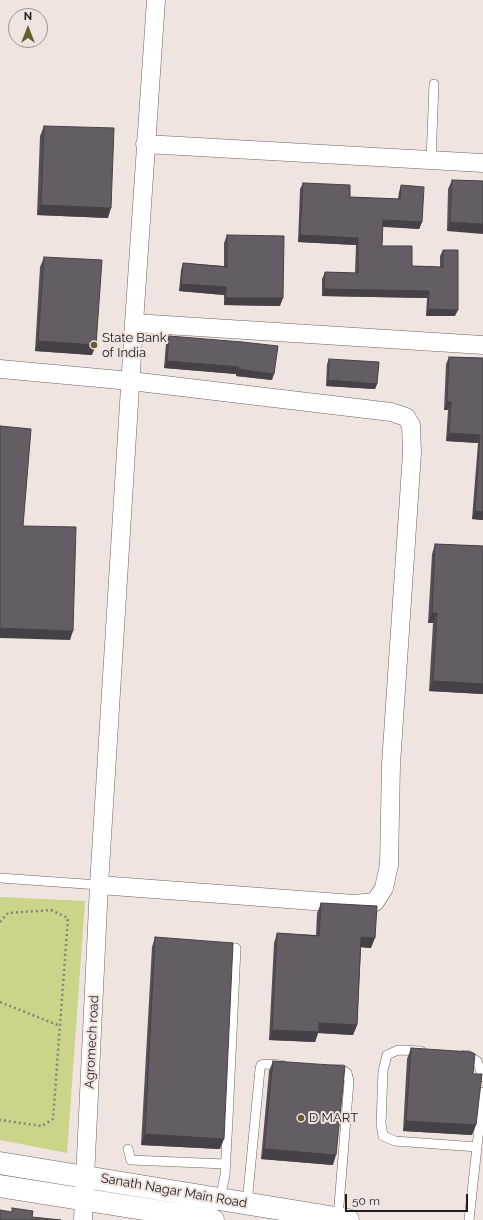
<!DOCTYPE html>
<style>
body{margin:0}
#map{position:relative;width:483px;height:1220px;overflow:hidden;background:#efe4df;font-family:Raleway,sans-serif}
canvas{display:block}
.north{position:absolute;left:8px;top:8px;width:40px;height:40px;box-sizing:border-box;background:#efe4df;border:1px solid #9d9491;border-radius:50%;rotate:0deg;font-size:11px;font-weight:700;line-height:16px;text-align:center;color:#211d1b}
.north::after{content:'';display:block;margin:auto;width:14px;height:18px;background:#655e2a;clip-path:polygon(50% 0,100% 100%,50% 72%,0 100%)}
.scale{position:absolute;left:345px;top:1194px;width:123px;height:18px;box-sizing:border-box;border:2px solid #211d1b;border-top:0;padding-left:5px;font-size:12px;line-height:14px;white-space:nowrap;color:#211d1b;-webkit-text-stroke:3px #efe4df;paint-order:stroke}
</style>
<div id="map">
<canvas width="483" height="1220"></canvas>
<div class="north">N</div>
<div class="scale">50 m</div>
</div>
<script>
const ctx = document.querySelector('canvas').getContext('2d');
ctx.lineJoin = 'round';
function fillPath(path, color) { ctx.fillStyle = color; ctx.fill(path, 'evenodd'); }
const shape = rows => new Path2D(rows.map(r => 'M' + r).join(''));
function stroke(path, color, width, dash) { ctx.strokeStyle = color; ctx.lineWidth = width; ctx.lineCap = dash ? 'butt' : 'round'; ctx.setLineDash(dash || []); ctx.stroke(path); }
function write(font, color, halo, rows, align = 'center') {
  ctx.font = font + ' Raleway,sans-serif'; ctx.lineWidth = 4; ctx.setLineDash([]); ctx.textBaseline = 'middle'; ctx.strokeStyle = halo; ctx.fillStyle = color; for (const [text, x, y, turn = 0] of rows) {
    ctx.save(); ctx.translate(x, y); ctx.rotate((+turn || 0) * Math.PI / 180); ctx.textAlign = isNaN(turn) ? turn : align; if (halo) ctx.strokeText(text, 0, 0); ctx.fillText(text, 0, 0); ctx.restore();
  }
}
const green = shape([
 [0,897,85,901,67,1153,0,1140]
]);
const path = shape([
 [0,922,8,913,51,910,68,918,53,1119,42,1126,0,1120],
 [0,1002,60,1026]
]);
const lane = shape([
 [431,160,434,84],
 [0,878,99,885],
 [421,1051,398,1050,387,1055,383,1071,381,1124,383,1136,395,1141,477,1147],
 [464,1055,467,1055,477,1061,483,1077],
 [333,1069,341,1069,347,1073,349,1081,338,1218],
 [128,1149,131,1160,225,1164],
 [220,1199,225,1175,228,1119,236,948,221,947],
 [247,1203,260,1069,261,1065,264,1064,282,1065],
 [469,1220,483,1092]
]);
const street = shape([
 [145,144,483,163],
 [134,323,483,345],
 [0,369,131,381,391,412,406,417,411,425,412,453,391,764,389,865,384,888,375,902,354,904,99,885],
 [83,1220,99,885,134,323,156,0]
]);
const secondary = shape([
 [0,1163,348,1220],
 [0,1186,213,1220]
]);
const wall = shape([
 [44,126,108,218,37,215,40,136],
 [452,180,483,181,447,231,448,189],
 [303,183,350,197,398,199,399,192,401,185,422,222,419,229,383,227,382,246,412,266,440,267,440,256,443,250,455,316,426,316,427,298,322,296,322,279,325,272,355,273,356,245,298,242,300,189],
 [227,235,280,306,224,305,224,295,179,291,181,270,183,263,224,266,224,243],
 [44,257,92,355,35,351,40,267],
 [169,336,272,380,236,376,236,374,164,368,166,343],
 [449,357,483,358,483,520,472,519,478,443,446,441,448,410,444,410,446,364],
 [329,359,377,384,375,389,326,386,327,364],
 [435,544,483,546,483,694,429,691,433,623,428,623,432,554],
 [321,903,371,948,361,947,357,1025,353,1035,318,1033,315,1042,269,1040,274,943,277,933,316,935,317,913],
 [155,937,220,1149,141,1145,152,947],
 [411,1048,472,1135,403,1131,407,1059],
 [273,1061,333,1165,261,1159,269,1071]
]);
const shadedWall = shape([
 [41,205,111,208,108,218,37,215],
 [383,220,422,222,419,229,381,226],
 [450,222,483,224,483,234,447,231],
 [300,235,358,238,356,245,298,242],
 [181,284,226,287,224,295,179,291],
 [324,289,429,291,427,298,322,296],
 [226,298,283,298,280,306,224,305],
 [428,309,458,310,455,316,426,316],
 [38,341,96,345,92,355,35,351],
 [167,361,239,367,236,374,164,368],
 [238,369,274,374,272,380,236,376],
 [328,380,377,384,375,389,326,386],
 [447,402,451,402,448,410,444,410],
 [449,433,480,435,478,443,446,441],
 [475,511,483,512,483,520,472,519],
 [432,613,437,613,433,623,428,623],
 [0,628,73,631,70,640,0,638],
 [433,681,483,684,483,694,429,691],
 [361,937,375,938,371,948,358,947],
 [319,1023,357,1025,353,1035,318,1033,315,1042,269,1040,272,1030],
 [406,1121,476,1125,472,1135,403,1131],
 [145,1134,224,1139,220,1149,141,1145],
 [264,1149,336,1155,333,1165,261,1159]
]);
const building = shape([
 [44,126,114,128,111,208,41,205,44,126],
 [452,180,483,181,483,224,450,222,452,180],
 [303,183,350,185,350,197,400,199,401,185,424,187,422,222,383,220,382,246,412,246,412,266,443,267,443,250,458,250,458,310,428,309,429,291,324,289,325,272,358,273,358,238,300,235,303,183],
 [227,235,284,236,283,298,226,298,226,287,181,284,183,263,227,267,227,235],
 [44,257,102,260,96,345,38,341,44,257],
 [169,336,242,342,278,346,274,374,238,369,239,367,167,361,169,336],
 [449,357,483,358,483,512,475,511,480,435,449,433,451,402,447,402,449,357],
 [329,359,379,362,377,384,328,380,329,359],
 [0,426,31,429,23,526,76,527,73,631,0,628,0,426],
 [435,544,483,546,483,684,433,681,437,613,432,613,435,544],
 [321,903,377,906,375,938,361,937,357,1025,319,1023,319,1032,272,1030,277,933,319,936,321,903],
 [155,937,233,943,224,1139,145,1134,155,937],
 [411,1048,471,1052,475,1054,473,1074,482,1074,476,1125,406,1121,411,1048],
 [273,1061,345,1066,336,1155,264,1149,273,1061],
 [12,1208,33,1211,32,1217,61,1220,0,1220,0,1210,12,1212,12,1208]
]);
const markers = [
 [94,345,4,"#655e2a"],
 [301,1118,4,"#655e2a"]
];
const poiNames = [
 ["State Bank",102,338],
 ["of India",102,353],
 ["D MART",309,1118]
];
const streetNames = [
 ["Agromech road",92,1042,-87],
 ["Sanath Nagar Main Road",174,1191,10]
];
fillPath(green, '#ccd489');
stroke(lane, '#6e6460', 10);
stroke(street, '#6e6460', 19);
stroke(secondary, '#6e6460', 23);
stroke(path, '#89827e', 2.5, [2, 3]);
stroke(lane, '#fff', 9);
stroke(street, '#fff', 18);
stroke(secondary, '#fff', 22);
fillPath(wall, '#565056');
fillPath(shadedWall, '#464146');
fillPath(building, '#645d64');
stroke(building, '#464146', 1);
for (const [x, y, r, color] of markers) { const dot = new Path2D(); dot.arc(x, y, r, 0, 2 * Math.PI); ctx.fillStyle = color; ctx.fill(dot); stroke(dot, '#efe4df', 1.5); }
write('13px', '#211d1b', '#efe4df', poiNames, 'left');
write('13px', '#211d1b', '#efe4df', streetNames);
</script>
